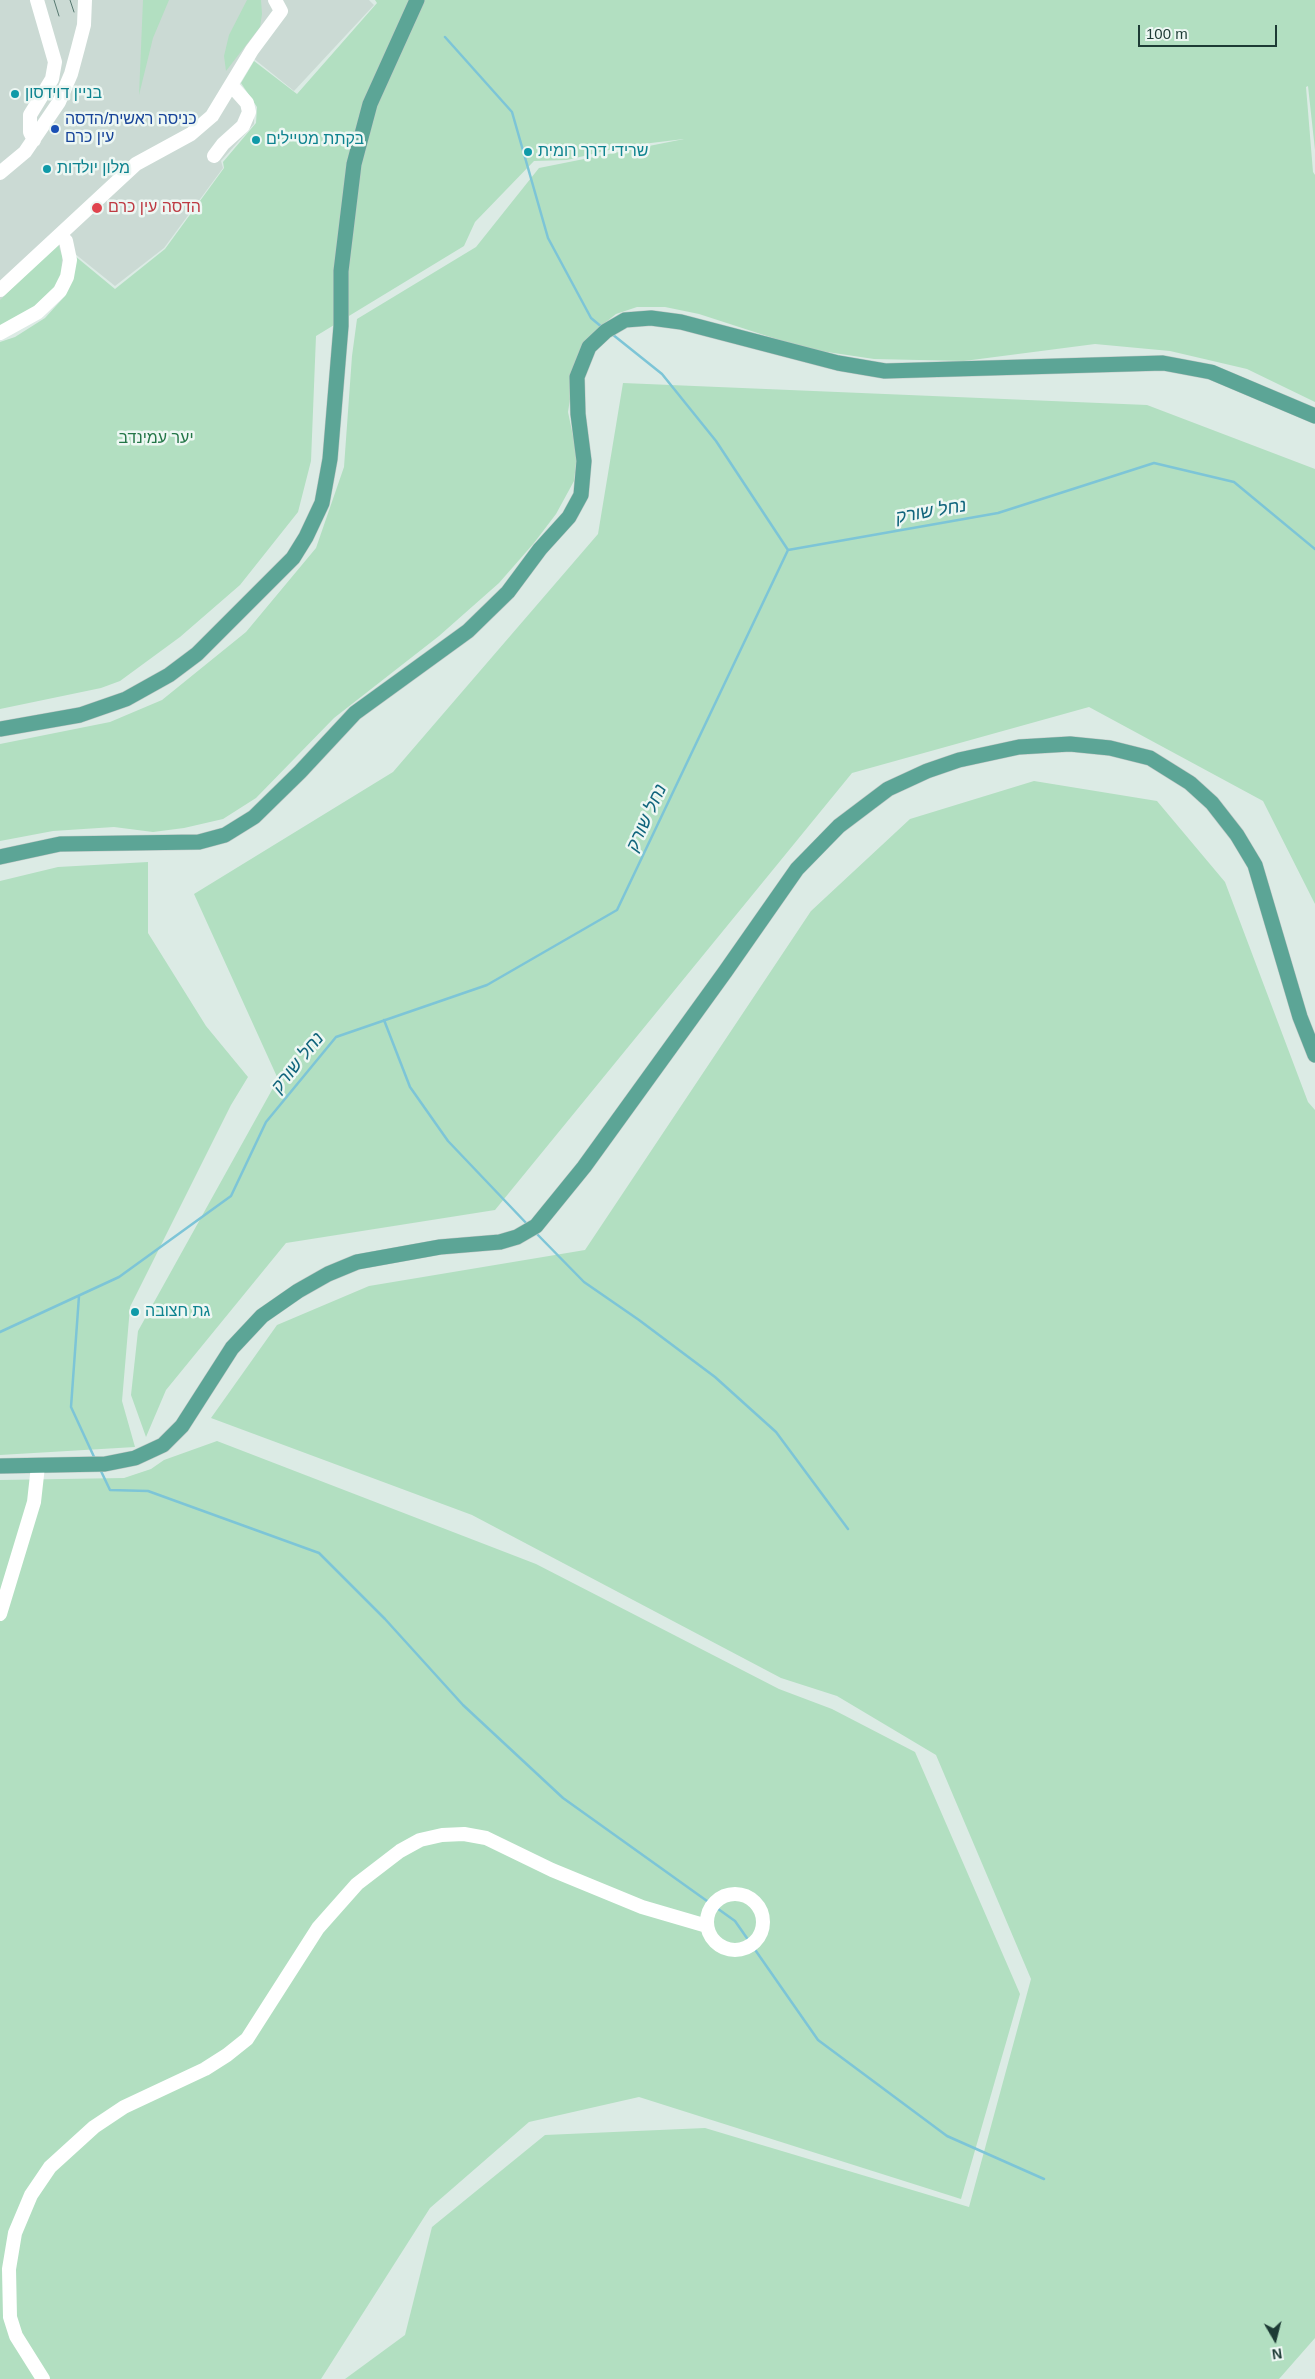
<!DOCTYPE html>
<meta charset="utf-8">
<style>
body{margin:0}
#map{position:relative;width:1315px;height:2379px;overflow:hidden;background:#dcebe5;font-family:Helvetica,sans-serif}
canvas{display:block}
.north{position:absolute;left:1250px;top:2314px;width:50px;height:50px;-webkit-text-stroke:4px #edf7f3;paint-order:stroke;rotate:172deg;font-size:14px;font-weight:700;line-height:20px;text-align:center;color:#1d3b35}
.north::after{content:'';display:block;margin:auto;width:18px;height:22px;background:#1d3b35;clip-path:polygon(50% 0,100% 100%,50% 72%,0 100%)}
.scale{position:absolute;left:1138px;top:25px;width:139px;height:22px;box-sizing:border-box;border:2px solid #1d3b35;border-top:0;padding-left:6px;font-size:15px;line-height:18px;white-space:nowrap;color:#1d3b35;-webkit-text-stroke:4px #edf7f3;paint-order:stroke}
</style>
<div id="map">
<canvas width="1315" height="2379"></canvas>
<div class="north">N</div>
<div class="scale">100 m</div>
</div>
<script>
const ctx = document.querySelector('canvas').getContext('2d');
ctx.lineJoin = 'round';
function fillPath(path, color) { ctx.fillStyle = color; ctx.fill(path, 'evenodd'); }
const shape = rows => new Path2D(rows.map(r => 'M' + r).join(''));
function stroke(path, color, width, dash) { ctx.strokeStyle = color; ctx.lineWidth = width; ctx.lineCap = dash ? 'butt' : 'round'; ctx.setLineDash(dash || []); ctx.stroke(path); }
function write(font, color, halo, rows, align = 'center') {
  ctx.font = font + ' Helvetica,"Noto Sans Hebrew",sans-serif'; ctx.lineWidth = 5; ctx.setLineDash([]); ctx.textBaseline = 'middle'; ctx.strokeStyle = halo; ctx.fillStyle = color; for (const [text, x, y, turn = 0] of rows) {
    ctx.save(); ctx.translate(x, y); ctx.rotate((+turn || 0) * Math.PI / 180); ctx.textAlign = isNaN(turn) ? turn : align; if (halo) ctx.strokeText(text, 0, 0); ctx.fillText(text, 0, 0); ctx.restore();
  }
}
const built = shape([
 [0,0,369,0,374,5,294,91,253,58,237,82,254,109,254,124,221,161,223,168,164,248,115,286,74,253,30,321,12,334,0,338]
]);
const green = shape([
 [143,0,169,0,153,38,139,95],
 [247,0,261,0,262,14,260,27,226,71,224,56,229,35],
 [375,0,1315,0,1315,150,1308,86,1306,87,1313,172,1315,175,1315,402,1247,369,1170,351,1095,344,964,361,874,359,807,349,699,314,665,307,637,307,616,314,595,331,574,374,568,412,577,455,574,481,556,514,534,543,499,583,439,636,334,718,256,798,223,819,184,828,153,832,114,827,53,831,0,841,0,744,110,722,162,700,246,632,316,548,344,467,352,356,357,319,476,247,539,168,684,139,626,146,567,160,534,161,475,222,464,246,316,336,311,461,298,512,240,585,180,637,120,681,101,688,0,709,0,342,15,337,45,318,65,296,75,256,115,289,165,249,224,168,223,162,256,123,257,107,241,83,254,61,297,94,377,3],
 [58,244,62,256,61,276,50,297,0,331,0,300],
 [623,383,1147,405,1315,469,1315,904,1263,801,1089,707,852,773,495,1210,286,1243,166,1390,146,1437,131,1395,138,1331,278,1079,194,894,393,772,598,534],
 [1034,781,1157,801,1225,882,1308,1102,1315,1110,1315,2338,1279,2379,345,2379,405,2335,432,2227,545,2135,705,2128,969,2207,1031,1979,936,1755,837,1696,781,1678,472,1515,211,1418,277,1325,369,1286,585,1250,811,911,910,819],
 [148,862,148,933,206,1026,248,1077,231,1105,130,1307,122,1401,135,1447,0,1455,0,881,58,867],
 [217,1441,536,1564,779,1689,832,1709,915,1752,1020,1994,961,2199,639,2097,529,2122,430,2208,321,2379,0,2379,0,1480,124,1478,151,1469,164,1460]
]);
const stream = shape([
 [445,37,512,112,548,238,591,318,603,328],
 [612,334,662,374,716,441,788,550],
 [384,1020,410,1087,448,1141,528,1225],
 [536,1233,584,1282,639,1320,715,1377,776,1432,848,1529],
 [79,1296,71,1407,95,1459],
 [0,1332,119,1277,231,1196,266,1122,336,1037,487,985,617,910,788,550,998,513,1154,463,1234,482,1315,549],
 [100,1469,110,1490,148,1491,319,1553,385,1619,463,1705,563,1798,735,1921,818,2040,947,2136,1044,2179]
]);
const minor = shape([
 [34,140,30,132,30,115,52,79,55,62,37,0],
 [214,156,223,144,243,126,249,112,247,103,231,85],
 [0,173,25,152,59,102,71,74,78,48,84,25,85,0],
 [0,290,136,164,191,134,212,116,252,50,281,11,275,0],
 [0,333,38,312,60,291,67,277,70,260,66,241,60,235],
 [0,1614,34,1502,38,1466],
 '707 1922a28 28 0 1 1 56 0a28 28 0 1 1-56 0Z',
 [43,2379,16,2336,10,2317,9,2269,15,2233,31,2195,50,2167,94,2127,124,2107,205,2069,227,2055,247,2039,318,1928,357,1884,400,1851,420,1840,442,1835,464,1834,486,1838,552,1870,642,1907,707,1926]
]);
const major = shape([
 [0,729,80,715,126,699,169,675,197,654,293,558,306,537,322,503,330,459,341,326,341,271,354,164,370,104,417,0],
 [0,857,60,844,199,842,225,835,254,817,300,772,355,713,468,631,508,592,540,549,569,517,581,495,584,461,578,414,577,377,589,347,606,331,625,320,651,318,681,322,838,363,885,371,1163,363,1211,372,1315,416],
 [0,1466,105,1464,135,1458,163,1445,182,1426,232,1348,262,1316,298,1291,328,1274,357,1262,440,1247,500,1242,517,1237,536,1226,584,1167,725,972,797,869,839,826,888,789,927,771,959,760,1019,747,1070,744,1110,748,1150,758,1190,783,1212,803,1237,835,1255,865,1300,1017,1315,1055]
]);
const tram = shape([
 [54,0,59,16],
 [70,0,74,12]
]);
const markers = [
 [15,94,5,"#0f9aa8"],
 [55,129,5,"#1a4fb4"],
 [256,140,5,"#0f9aa8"],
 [528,152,5,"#0f9aa8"],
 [47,169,5,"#0f9aa8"],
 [97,208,6,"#e0444e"],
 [135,1312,5,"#0f9aa8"]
];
const cultureNames = [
 ["בניין דוידסון",25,94],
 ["בקתת מטיילים",266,140],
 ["שרידי דרך רומית",538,152],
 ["מלון יולדות",57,169],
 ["גת חצובה",145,1312]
];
const transitNames = [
 ["כניסה ראשית/הדסה",65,120],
 ["עין כרם",65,138]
];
const healthNames = [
 ["הדסה עין כרם",108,208]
];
const parkNames = [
 ["יער עמינדב",156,439]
];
const waterNames = [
 ["נחל שורק",931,512,-10],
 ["נחל שורק",647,818,-65],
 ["נחל שורק",298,1063,-51]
];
fillPath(built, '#cbdad4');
fillPath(green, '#b2dfc1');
stroke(stream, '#7dc5d7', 2.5);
stroke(major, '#c0c8c6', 16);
stroke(minor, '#fff', 14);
stroke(major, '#5ca596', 15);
stroke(tram, '#567870', 1);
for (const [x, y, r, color] of markers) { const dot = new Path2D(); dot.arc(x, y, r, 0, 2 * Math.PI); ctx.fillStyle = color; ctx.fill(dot); stroke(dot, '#edf7f3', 2); }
write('16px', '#0d838f', '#edf7f3', cultureNames, 'left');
write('16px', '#164399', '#edf7f3', transitNames, 'left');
write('16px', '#be3a42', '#edf7f3', healthNames, 'left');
write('16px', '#237647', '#edf7f3', parkNames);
write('italic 18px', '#11657d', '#edf7f3', waterNames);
</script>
